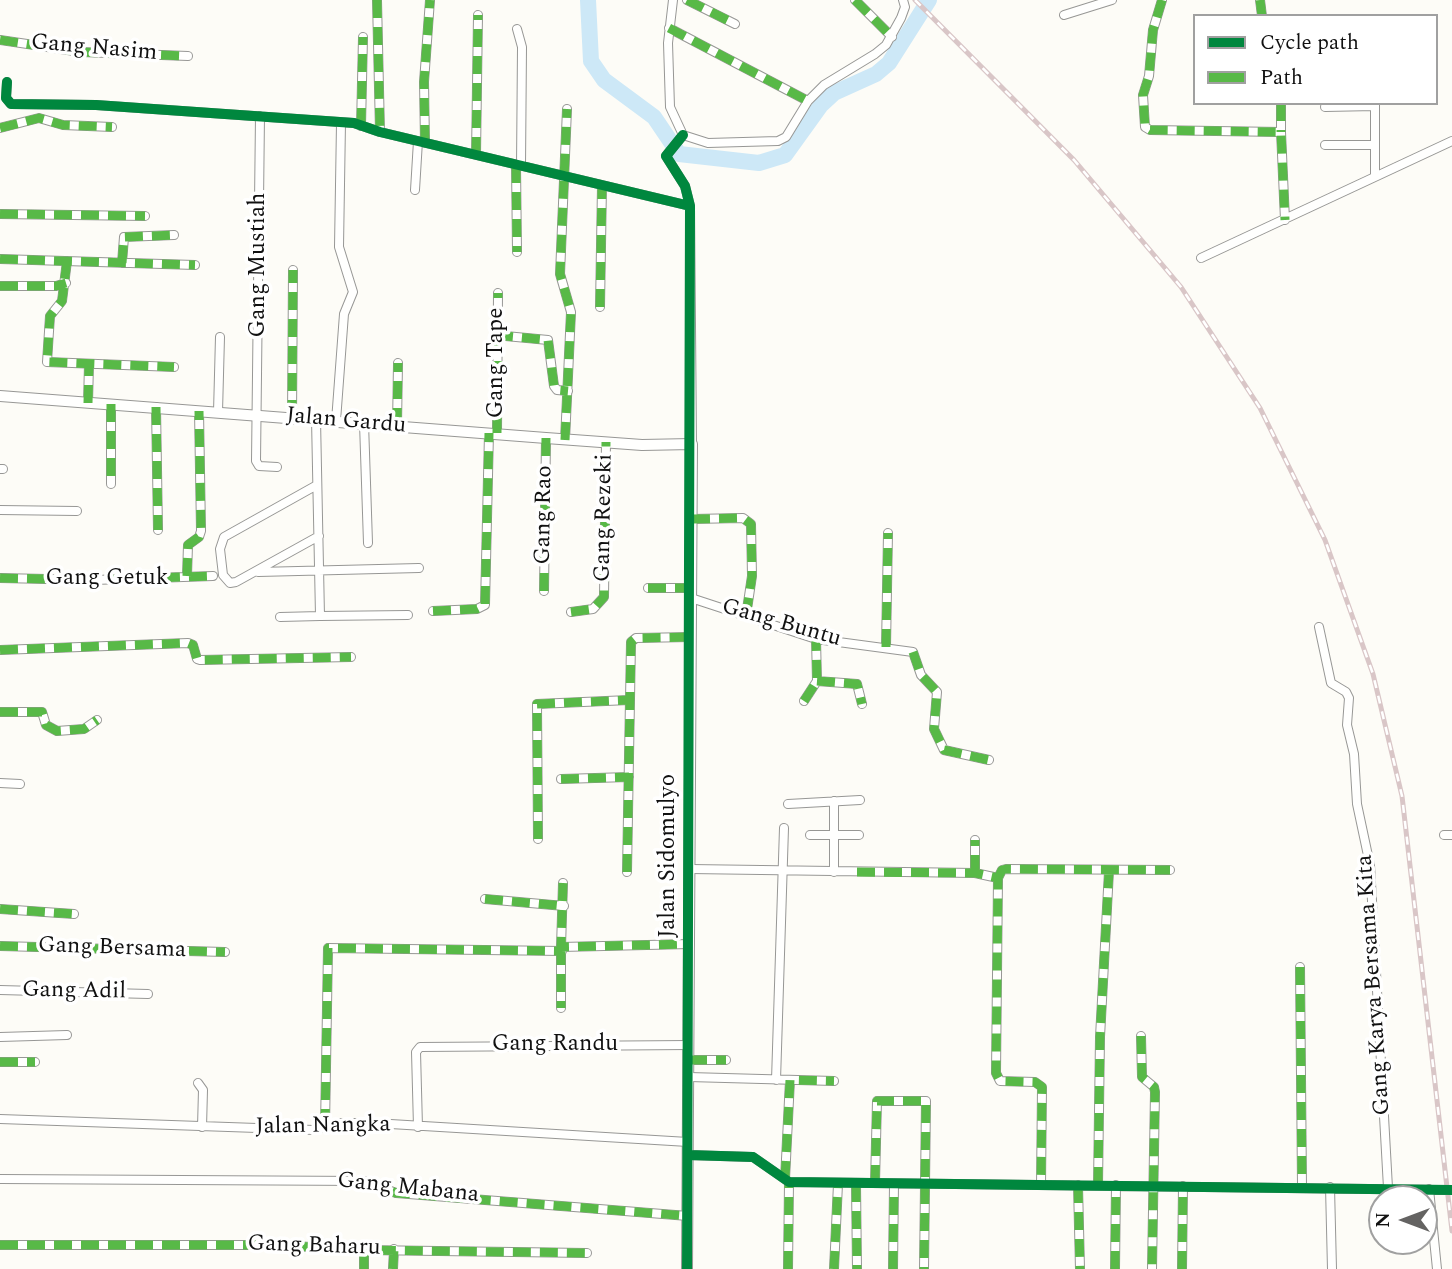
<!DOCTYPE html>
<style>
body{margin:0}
#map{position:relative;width:1452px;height:1269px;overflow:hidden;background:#fdfcf7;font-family:Spectral,serif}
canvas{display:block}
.legend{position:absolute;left:1193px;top:14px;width:245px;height:91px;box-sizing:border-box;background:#fff;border:2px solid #a0a0a0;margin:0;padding:9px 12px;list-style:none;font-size:21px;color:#111}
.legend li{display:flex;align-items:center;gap:14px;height:35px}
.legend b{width:35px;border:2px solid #a0a0a0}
.north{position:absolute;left:1368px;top:1185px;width:70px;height:70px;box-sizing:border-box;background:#fff;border:2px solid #a0a0a0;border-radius:50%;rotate:270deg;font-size:19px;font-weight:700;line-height:28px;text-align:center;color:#111}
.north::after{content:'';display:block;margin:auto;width:24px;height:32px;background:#646362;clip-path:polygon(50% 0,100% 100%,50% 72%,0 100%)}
</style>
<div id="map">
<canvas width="1452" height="1269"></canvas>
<ul class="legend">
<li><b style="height:9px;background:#00873e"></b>Cycle path</li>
<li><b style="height:9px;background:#58b947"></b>Path</li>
</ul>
<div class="north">N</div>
</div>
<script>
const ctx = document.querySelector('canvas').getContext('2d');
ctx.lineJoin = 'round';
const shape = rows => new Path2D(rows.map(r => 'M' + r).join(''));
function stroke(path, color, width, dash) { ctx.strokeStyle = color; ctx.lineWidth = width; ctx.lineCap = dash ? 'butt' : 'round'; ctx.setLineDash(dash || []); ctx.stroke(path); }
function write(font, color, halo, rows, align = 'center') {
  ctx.font = font + ' Spectral,serif'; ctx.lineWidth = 7; ctx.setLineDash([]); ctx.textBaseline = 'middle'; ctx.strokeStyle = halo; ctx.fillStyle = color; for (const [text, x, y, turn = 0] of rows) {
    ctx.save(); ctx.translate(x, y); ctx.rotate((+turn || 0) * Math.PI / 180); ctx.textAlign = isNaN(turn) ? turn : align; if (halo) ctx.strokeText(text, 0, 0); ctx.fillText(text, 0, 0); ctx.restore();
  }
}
const river = shape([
 [588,0,591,61,604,80,654,117,679,154,759,163,785,155,821,105,834,93,876,74,889,63,929,0]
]);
const minor = shape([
 [377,0,380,132],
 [673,0,668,43,670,107,683,135,708,143,778,141,786,137,808,101,824,85,875,54,886,45,901,18,905,7,903,0],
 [687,0,735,24],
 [855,0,892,37],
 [1162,0,1153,30,1149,76,1143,95,1145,127,1150,130,1281,132,1285,220],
 [1260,0,1262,16],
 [1064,15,1112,0],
 [669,28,808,101],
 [517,29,522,47,521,166],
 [0,40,81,52,188,56],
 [7,82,6,98,11,104,96,105,354,123,380,132,690,206],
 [1281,103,1281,132],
 [1375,103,1375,175],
 [1325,107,1375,106],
 [260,116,256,461,259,466,277,467],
 [361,126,363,37],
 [0,128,39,118,63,125,112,127],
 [683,135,666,156,685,186,690,206,692,444],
 [425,143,424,82,430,0],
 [1325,145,1375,145],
 [476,155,478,15],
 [516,165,517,252],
 [415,190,418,141],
 [0,214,145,216],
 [1201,258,1452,141],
 [0,259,195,265],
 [67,261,62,301,50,316,47,362,174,367],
 [122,263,124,237,174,235],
 [0,286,56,286,66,283],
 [600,307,602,185],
 [495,335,548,340,554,386,557,390,568,391],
 [88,403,89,364],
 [111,404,111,484],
 [156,407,158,530],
 [218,412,220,337],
 [292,418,293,270],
 [336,421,344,314,353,292,339,247,341,123],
 [364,423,368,543],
 [397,426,398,363],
 [497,433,498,293],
 [565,440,571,312,560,274,567,109],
 [0,469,3,469],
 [317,485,224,537,220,549,223,575,230,583,236,582,319,536],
 [0,510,77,511],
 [692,519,743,518,751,524,752,576,746,616],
 [258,572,419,568],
 [187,576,188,545,199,537,201,531,199,411],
 [0,578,94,580,213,576],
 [648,588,691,588],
 [544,591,546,438],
 [691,598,816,639,913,652,921,675,937,692,934,729,944,750,989,760],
 [433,611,477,609,485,605,489,433],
 [571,612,593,609,604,597,606,442],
 [320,616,408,615],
 [280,617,320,616,316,419],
 [1319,627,1331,683,1346,692,1349,698,1347,725,1354,754,1357,804,1370,865,1388,1188],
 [886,647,888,533],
 [0,650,188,643,193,645,197,659,200,660,351,657],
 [817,681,857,684,862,704],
 [804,701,817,681,816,639],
 [0,712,42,712,46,725,57,731,84,729,97,720],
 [561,779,629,777],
 [0,783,20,784],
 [834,801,834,872],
 [788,804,860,800],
 [810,835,859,835],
 [1444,835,1452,835],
 [538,839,537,704,629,700],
 [690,869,975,873,998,878,996,1073,1000,1081,1035,1082,1042,1087,1041,1185],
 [627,872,631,642,636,638,691,637],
 [975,873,975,840],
 [998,878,1002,870,1006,869,1170,870],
 [563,883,561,947,690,944],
 [485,899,564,906],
 [0,909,74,914],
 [0,946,225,952],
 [561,947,561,1008],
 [1300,967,1302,1186],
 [0,990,148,994],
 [1141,1036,1142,1077,1154,1087,1155,1092,1152,1269],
 [0,1037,67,1035],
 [689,1060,726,1060],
 [0,1062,35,1062],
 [689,1077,834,1081],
 [776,1080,784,828],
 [198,1083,203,1090,202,1127],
 [0,1119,314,1130,339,1123,374,1123,688,1142],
 [325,1127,328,948,562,951],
 [418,1127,416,1052,420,1047,689,1045],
 [688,1155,753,1157,789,1182,1452,1190],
 [0,1179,364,1181,396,1193,688,1216],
 [785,1179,790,1080],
 [875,1183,877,1101,926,1101,924,1269],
 [856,1184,857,1269],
 [1078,1185,1080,1269],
 [1098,1185,1100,1037,1109,871],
 [1330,1187,1332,1269],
 [1429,1189,1437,1269],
 [0,1245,276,1245,364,1250,587,1253],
 [364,1269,364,1250],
 [393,1269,394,1249],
 [788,1269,789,1182],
 [834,1269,838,1184],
 [893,1269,894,1184],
 [1115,1269,1116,1185],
 [1182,1269,1183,1186]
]);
const tertiary = shape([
 [0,396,546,438,642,445,692,444,687,1269]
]);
const rail = shape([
 [915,0,1074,160,1181,287,1260,408,1325,540,1373,674,1402,796,1452,1231]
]);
const quiet = shape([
 [377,0,380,132],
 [687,0,735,24],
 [855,0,892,37],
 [1162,0,1153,30,1149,76,1143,95,1145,127,1150,130,1281,132,1285,220],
 [1260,0,1262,16],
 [669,28,808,101],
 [0,40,81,52,188,56],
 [1281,103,1281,132],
 [361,126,363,37],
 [0,128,39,118,63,125,112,127],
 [425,143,424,82,430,0],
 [476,155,478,15],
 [516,165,517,252],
 [0,214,145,216],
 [0,259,195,265],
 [67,261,62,301,50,316,47,362,174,367],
 [122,263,124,237,174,235],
 [0,286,56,286,66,283],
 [600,307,602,185],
 [495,335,548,340,554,386,557,390,568,391],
 [88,403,89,364],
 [111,404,111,484],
 [156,407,158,530],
 [292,418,293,270],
 [397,426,398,363],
 [497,433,498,293],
 [565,440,571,312,560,274,567,109],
 [692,519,743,518,751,524,752,576,746,616],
 [187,576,188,545,199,537,201,531,199,411],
 [0,578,94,580,213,576],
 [648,588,691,588],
 [544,591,546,438],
 [433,611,477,609,485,605,489,433],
 [571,612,593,609,604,597,606,442],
 [886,647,888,533],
 [0,650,188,643,193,645,197,659,200,660,351,657],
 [913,652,921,675,937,692,934,729,944,750,989,760],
 [817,681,857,684,862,704],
 [804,701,817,681,816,639],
 [0,712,42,712,46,725,57,731,84,729,97,720],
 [561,779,629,777],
 [538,839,537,704,629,700],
 [627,872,631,642,636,638,691,637],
 [857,872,975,873,998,878,996,1073,1000,1081,1035,1082,1042,1087,1041,1185],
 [975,873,975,840],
 [998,878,1002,870,1006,869,1170,870],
 [563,883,561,947,690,944],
 [485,899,564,906],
 [0,909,74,914],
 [0,946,225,952],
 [561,947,561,1008],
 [1300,967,1302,1186],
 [1141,1036,1142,1077,1154,1087,1155,1092,1152,1269],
 [689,1060,726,1060],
 [0,1062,35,1062],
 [325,1127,328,948,562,951],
 [785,1179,790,1080,834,1081],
 [367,1182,396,1193,688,1216],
 [875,1183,877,1101,926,1101,924,1269],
 [856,1184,857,1269],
 [1078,1185,1080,1269],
 [1098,1185,1100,1037,1109,871],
 [0,1245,276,1245,364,1250,587,1253],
 [364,1269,364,1250],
 [393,1269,394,1249],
 [788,1269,789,1182],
 [834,1269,838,1184],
 [893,1269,894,1184],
 [1115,1269,1116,1185],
 [1182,1269,1183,1186]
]);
const cycleway = shape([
 [7,82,6,98,11,104,96,105,354,123,380,132,690,206],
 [683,135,666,156,685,186,690,206,687,1269],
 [688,1155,753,1157,789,1182,1452,1190]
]);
const streetNames = [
 ["Gang Nasim",94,49,5],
 ["Gang Mustiah",259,265,-90],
 ["Gang Tape",497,363,-90],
 ["Jalan Gardu",346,422,5],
 ["Gang Rao",545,515,-89],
 ["Gang Rezeki",605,518,-89],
 ["Gang Getuk",107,579],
 ["Gang Buntu",781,624,16],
 ["Jalan Sidomulyo",669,856,-90],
 ["Gang Bersama",112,949,2],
 ["Gang Karya Bersama Kita",1375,985,-94],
 ["Gang Adil",74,992,1],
 ["Gang Randu",555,1045],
 ["Jalan Nangka",323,1127,-1],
 ["Gang Mabana",408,1189,6],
 ["Gang Baharu",314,1247,2]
];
stroke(river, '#cde8f7', 16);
stroke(minor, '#979795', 10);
stroke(tertiary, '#979795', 12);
stroke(minor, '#fffffe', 8);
stroke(tertiary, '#fffffe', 10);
stroke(rail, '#d9c6c7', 5);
stroke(rail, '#fff', 2.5, [8]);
stroke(quiet, '#58b947', 9, [18, 9]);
stroke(cycleway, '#00873e', 10);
write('23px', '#111', '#fff', streetNames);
</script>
